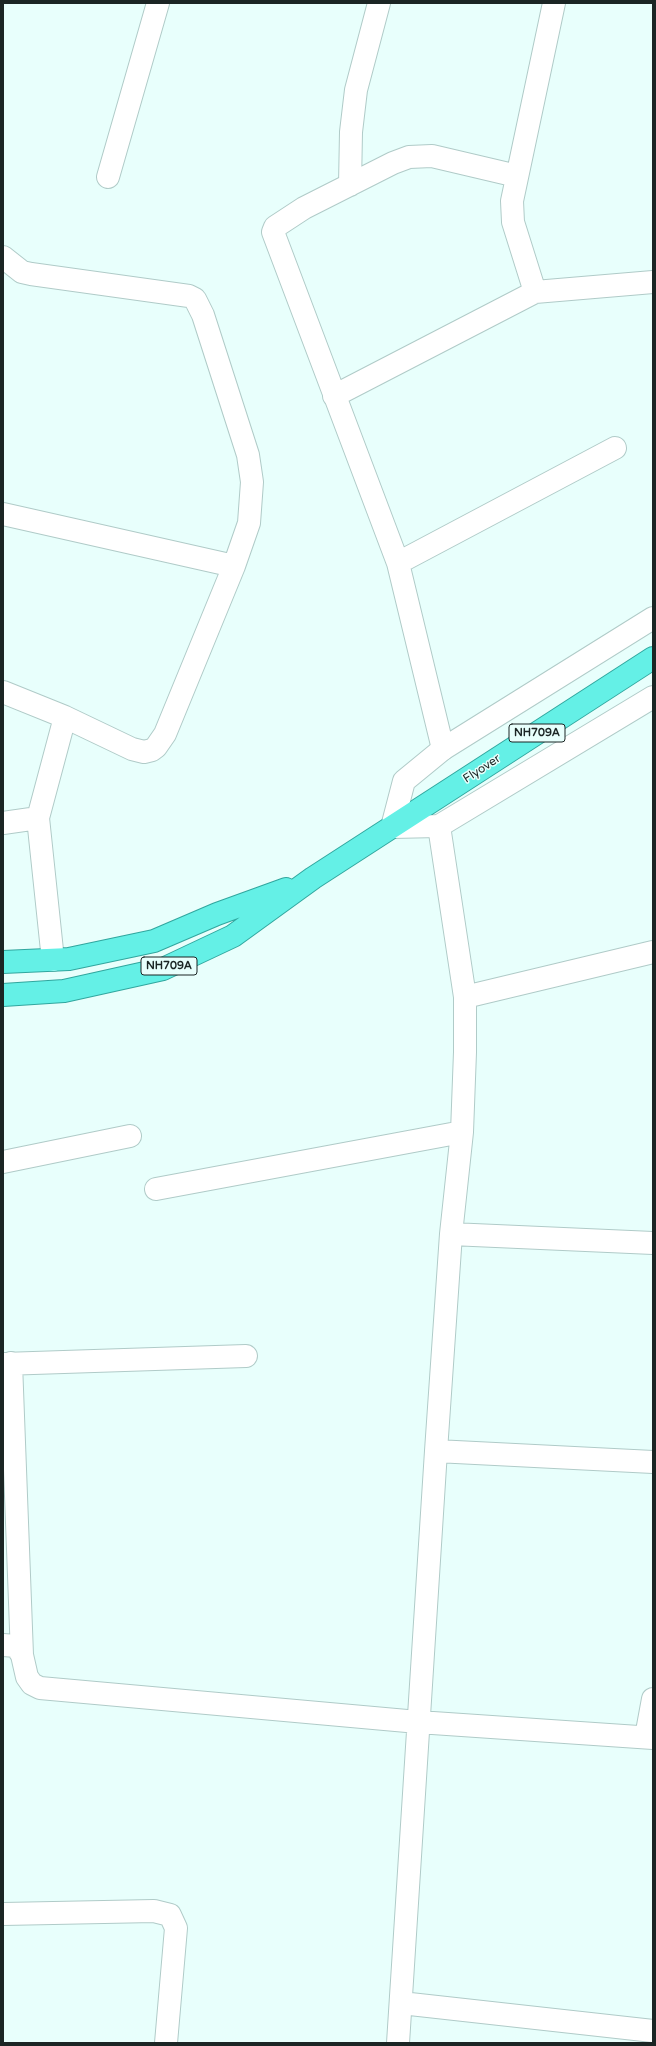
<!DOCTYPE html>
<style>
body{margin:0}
#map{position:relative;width:656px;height:2046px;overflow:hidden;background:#e8fffc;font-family:"Varela Round",sans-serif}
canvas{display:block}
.frame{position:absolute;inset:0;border:4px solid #1b2524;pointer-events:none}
</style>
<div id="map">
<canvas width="656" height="2046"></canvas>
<div class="frame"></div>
</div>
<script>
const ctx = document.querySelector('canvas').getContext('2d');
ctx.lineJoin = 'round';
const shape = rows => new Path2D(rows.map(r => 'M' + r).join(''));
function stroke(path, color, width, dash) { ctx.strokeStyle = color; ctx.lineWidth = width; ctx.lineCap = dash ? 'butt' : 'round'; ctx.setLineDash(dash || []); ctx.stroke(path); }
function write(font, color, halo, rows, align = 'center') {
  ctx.font = font + ' "Varela Round",sans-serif'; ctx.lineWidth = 3; ctx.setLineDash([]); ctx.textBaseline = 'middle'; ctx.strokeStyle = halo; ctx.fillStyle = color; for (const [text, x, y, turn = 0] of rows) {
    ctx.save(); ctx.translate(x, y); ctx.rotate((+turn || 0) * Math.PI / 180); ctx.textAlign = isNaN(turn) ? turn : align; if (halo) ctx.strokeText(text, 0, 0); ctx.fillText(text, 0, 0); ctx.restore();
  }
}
const minor = shape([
 [108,177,158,3],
 [350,185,351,132,356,90,379,3],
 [3,257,22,272,31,274,189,296,195,299,203,315,248,455,252,482,249,523,234,566,165,734,156,747,152,750,144,752,132,749,65,717,3,692],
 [535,292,513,222,512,201,554,3],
 [334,396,535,292,653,282],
 [3,514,234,566],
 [398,563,615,448],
 [443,749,398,563,273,232,275,227,304,208,393,163,409,157,432,156,517,176],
 [3,823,38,818],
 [53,960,38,818,65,717],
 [465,997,653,952],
 [3,1162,130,1136],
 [156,1189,462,1132],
 [451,1234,653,1243],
 [11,1363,22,1655],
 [3,1364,246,1356],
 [436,1451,653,1462],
 [3,1645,16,1646,22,1655,27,1677,32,1684,40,1688,418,1722,653,1738],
 [646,1737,653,1699],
 [3,1914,154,1911,170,1915,176,1928,166,2043],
 [401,2003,653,2031],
 [398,2043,436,1451,451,1234,462,1132,465,1052,465,997,439,826]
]);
const tertiary = shape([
 [653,618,443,749,404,781,392,827,439,826,653,697]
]);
const trunk = shape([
 [3,962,69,959,154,941,217,914,286,889],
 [3,995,64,991,163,969,233,936,313,878,653,658]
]);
const shields = [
 [537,733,56],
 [169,966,56]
];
const shieldNames = [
 ["NH709A",537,733],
 ["NH709A",169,966]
];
const streetNames = [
 ["Flyover",482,769,-33]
];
stroke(minor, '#b0cbc8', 24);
stroke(tertiary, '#b0cbc8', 24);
stroke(trunk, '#31a69e', 24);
stroke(minor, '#fff', 22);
stroke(tertiary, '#fff', 22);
stroke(trunk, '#64f0e6', 22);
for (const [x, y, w] of shields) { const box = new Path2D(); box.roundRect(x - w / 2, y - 9, w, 18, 3); ctx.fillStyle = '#e8fffc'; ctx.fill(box); stroke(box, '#1b2524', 1); }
write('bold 11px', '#1b2524', null, shieldNames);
write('12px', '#1b2524', '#e8fffc', streetNames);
</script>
